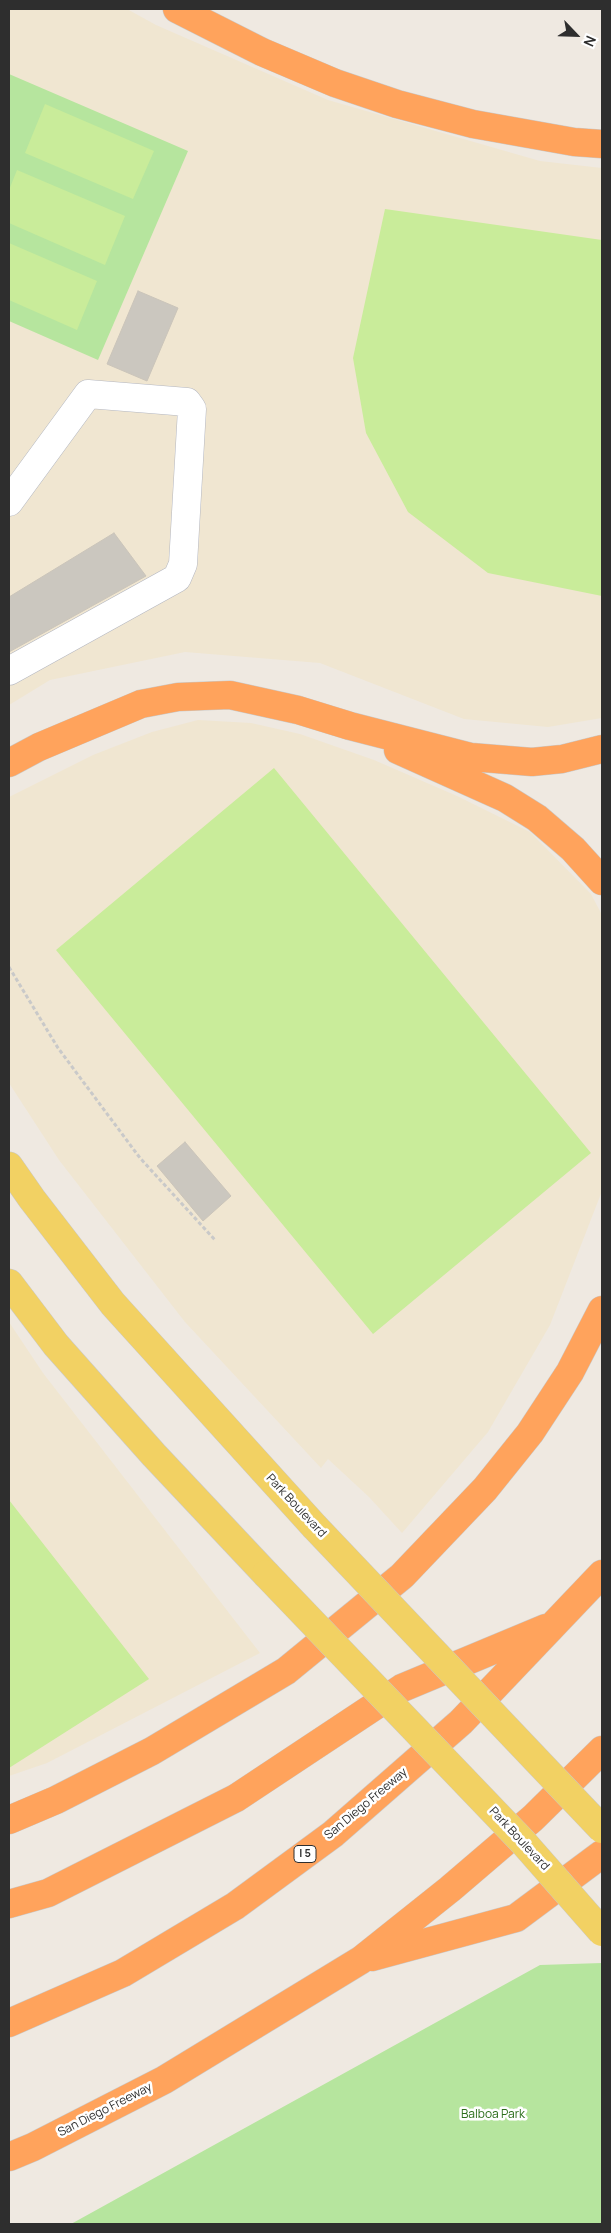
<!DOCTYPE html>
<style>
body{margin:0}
#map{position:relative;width:611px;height:2233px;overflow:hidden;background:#efe9e1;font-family:Manrope,sans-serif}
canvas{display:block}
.frame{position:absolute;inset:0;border:10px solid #2e2e2e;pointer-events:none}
.north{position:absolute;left:551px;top:10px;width:50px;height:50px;-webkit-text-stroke:4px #fff;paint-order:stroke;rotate:114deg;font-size:14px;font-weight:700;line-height:20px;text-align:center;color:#2e2e2e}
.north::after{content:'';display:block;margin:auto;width:18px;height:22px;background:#2e2e2e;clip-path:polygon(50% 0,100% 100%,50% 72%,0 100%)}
</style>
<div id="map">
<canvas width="611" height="2233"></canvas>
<div class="frame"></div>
<div class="north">N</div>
</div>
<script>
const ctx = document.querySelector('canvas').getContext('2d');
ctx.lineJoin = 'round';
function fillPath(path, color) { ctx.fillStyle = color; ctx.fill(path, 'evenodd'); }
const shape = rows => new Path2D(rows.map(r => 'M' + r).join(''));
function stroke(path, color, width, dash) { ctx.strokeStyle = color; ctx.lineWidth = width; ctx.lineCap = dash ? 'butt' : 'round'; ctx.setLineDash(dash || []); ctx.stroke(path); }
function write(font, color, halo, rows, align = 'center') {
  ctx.font = font + ' Manrope,sans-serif'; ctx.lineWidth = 5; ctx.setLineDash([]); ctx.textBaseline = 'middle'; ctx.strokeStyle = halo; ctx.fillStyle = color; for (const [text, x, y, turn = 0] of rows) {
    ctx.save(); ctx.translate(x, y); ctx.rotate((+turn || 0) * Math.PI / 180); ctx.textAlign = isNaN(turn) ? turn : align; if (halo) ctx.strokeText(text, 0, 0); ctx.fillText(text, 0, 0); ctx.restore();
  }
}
const education = shape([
 [9,9,127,9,156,25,328,100,540,161,602,168,602,718,548,727,464,719,320,663,185,652,50,680,9,705],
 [198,720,251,723,300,734,374,760,457,796,530,832,591,894,602,915,602,1191,550,1325,488,1432,402,1533,369,1497,328,1459,321,1468,185,1322,59,1160,9,1083,9,797,93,755,152,732],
 [9,1322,43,1373,260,1653,47,1763,9,1776]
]);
const green = shape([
 [9,74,188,151,98,360,9,321],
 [602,1963,602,2224,71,2224,540,1965]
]);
const pitch = shape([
 [45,104,154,151,133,199,25,153],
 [17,170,125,216,105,265,9,223,9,190],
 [385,209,602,240,602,596,488,573,408,512,366,433,353,358],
 [9,243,97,281,77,330,9,300],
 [274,768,591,1153,373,1334,56,950],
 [9,1500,149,1679,9,1768]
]);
const building = shape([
 [138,291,178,308,147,381,107,364,138,291],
 [114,533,146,576,9,652,9,597,114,533],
 [185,1142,231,1196,203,1221,157,1166,185,1142]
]);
const path = shape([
 [9,967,58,1048,140,1158,215,1240]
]);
const minor = shape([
 [9,502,88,394,187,402,192,409,183,564,177,578,9,671]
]);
const major = shape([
 [9,1166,32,1199,113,1304,314,1526],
 [9,1283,56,1345,154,1455,266,1574]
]);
const highway = shape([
 [177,9,262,52,335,83,397,104,473,124,574,142,602,144],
 [398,750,505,798,537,818,573,849,602,881],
 [9,763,39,747,141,704,178,697,230,695,298,710,350,726,471,757,532,762,562,759,602,749],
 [9,1820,56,1800,152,1751,286,1671,402,1576,485,1489,530,1433,570,1372,602,1310],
 [9,1904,48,1893,236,1798,402,1688,546,1628],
 [372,1957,516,1918,602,1854],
 [9,2023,123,1973,235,1906,333,1834,461,1722,602,1574],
 [9,2157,33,2147,164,2080,361,1960,450,1889,533,1818,602,1750]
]);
const majorBridge = shape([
 [314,1526,602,1829],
 [266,1574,523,1842,602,1932]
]);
const shields = [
 [305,1854,22]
];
const shieldNames = [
 ["I 5",305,1854]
];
const streetNames = [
 ["Park Boulevard",296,1506,47],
 ["San Diego Freeway",366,1804,-40],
 ["Park Boulevard",519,1839,47],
 ["San Diego Freeway",105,2110,-27]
];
const parkNames = [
 ["Balboa Park",493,2115]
];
fillPath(education, '#f0e6d1');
fillPath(green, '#b6e59e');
fillPath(pitch, '#c9ec9a');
fillPath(building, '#cbc7bf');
stroke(building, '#cbc5ba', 1);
stroke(minor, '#b4b7c1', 29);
stroke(major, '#c9c9c9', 29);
stroke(highway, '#c9c9c9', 29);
stroke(path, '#c9c9c9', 3, [4, 2.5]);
stroke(minor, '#fff', 28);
stroke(major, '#f2d163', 28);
stroke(highway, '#ffa35c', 28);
stroke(majorBridge, '#c9c9c9', 29, []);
stroke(majorBridge, '#f2d163', 28);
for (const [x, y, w] of shields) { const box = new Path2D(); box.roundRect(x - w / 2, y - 8.5, w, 17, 4); ctx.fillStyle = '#fff'; ctx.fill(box); stroke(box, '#2e2e2e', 1); }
write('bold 11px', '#2e2e2e', null, shieldNames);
write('12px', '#2e2e2e', '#fff', streetNames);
write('12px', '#2c6e1b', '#fff', parkNames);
</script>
